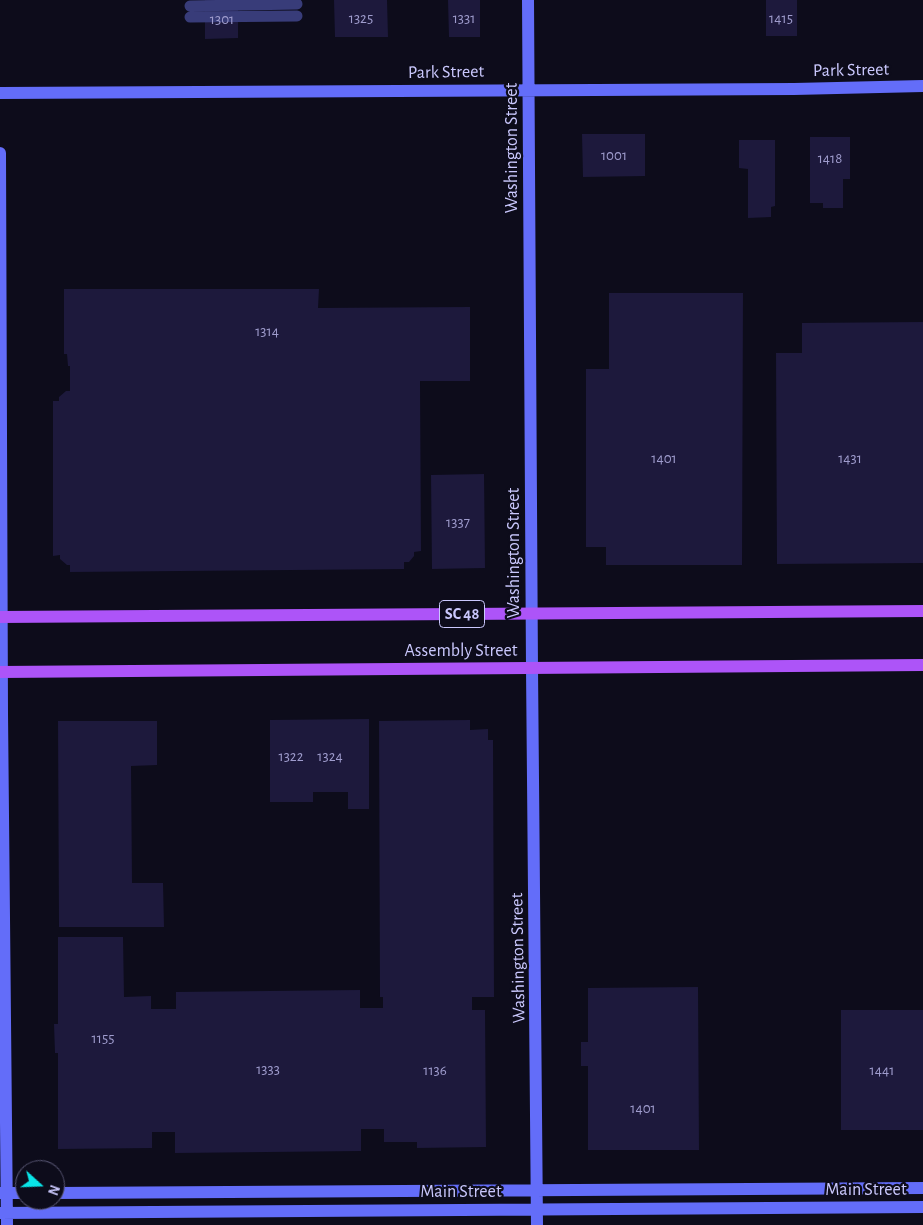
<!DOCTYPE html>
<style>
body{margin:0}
#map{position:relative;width:923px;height:1225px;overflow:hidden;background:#0d0c1b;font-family:"Alegreya Sans",sans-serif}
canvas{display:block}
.north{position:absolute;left:15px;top:1160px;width:50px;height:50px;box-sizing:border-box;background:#0d0c1b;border:1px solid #595775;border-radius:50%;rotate:110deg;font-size:14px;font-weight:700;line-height:20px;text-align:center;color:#cac8fd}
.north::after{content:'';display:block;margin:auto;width:18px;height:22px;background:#09e5e8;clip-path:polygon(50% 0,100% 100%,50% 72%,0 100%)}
</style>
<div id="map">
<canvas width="923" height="1225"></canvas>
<div class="north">N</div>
</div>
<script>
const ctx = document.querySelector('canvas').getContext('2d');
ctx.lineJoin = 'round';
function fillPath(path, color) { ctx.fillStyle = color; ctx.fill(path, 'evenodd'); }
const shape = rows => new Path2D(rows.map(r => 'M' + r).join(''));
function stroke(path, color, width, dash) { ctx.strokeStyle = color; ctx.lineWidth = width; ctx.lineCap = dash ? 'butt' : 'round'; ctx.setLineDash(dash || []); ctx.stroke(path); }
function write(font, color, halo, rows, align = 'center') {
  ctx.font = font + ' "Alegreya Sans",sans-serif'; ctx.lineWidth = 4.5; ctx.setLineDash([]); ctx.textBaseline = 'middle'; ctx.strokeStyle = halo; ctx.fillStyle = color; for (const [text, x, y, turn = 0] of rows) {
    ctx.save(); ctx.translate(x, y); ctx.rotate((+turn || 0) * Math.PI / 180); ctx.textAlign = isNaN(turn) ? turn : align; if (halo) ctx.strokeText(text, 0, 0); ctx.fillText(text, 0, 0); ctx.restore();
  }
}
const building = shape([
 [205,0,238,0,238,38,205,39],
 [334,0,387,0,388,37,335,37],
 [448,0,480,0,480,37,449,37],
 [766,0,797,0,797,36,766,36],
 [582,134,645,134,645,176,583,177],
 [810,137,850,137,850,179,843,179,843,208,823,208,823,203,810,203],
 [739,140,775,140,775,206,771,207,771,217,748,218,748,169,739,168],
 [64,289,319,289,318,308,470,307,470,381,420,381,421,551,414,552,414,556,409,562,404,562,404,569,70,572,70,565,67,565,60,559,60,555,53,556,53,401,59,401,59,397,66,391,70,391,70,366,68,366,67,354,64,354],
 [609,293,743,293,742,565,606,565,606,547,586,547,586,369,609,369],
 [923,322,923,563,777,564,776,353,802,353,802,323],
 [484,474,485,568,432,569,431,475],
 [369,719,369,809,348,809,348,792,313,792,313,802,270,802,270,720],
 [470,720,470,730,488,729,488,740,493,740,494,997,472,997,472,1010,485,1010,486,1147,417,1148,417,1142,384,1142,384,1129,361,1129,361,1151,175,1153,175,1132,152,1132,152,1148,58,1149,58,1053,55,1053,54,1024,58,1024,58,937,123,937,124,997,151,996,151,1009,176,1009,176,992,360,990,360,1008,383,1008,383,997,380,997,379,721],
 [58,721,157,721,157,765,131,766,132,883,163,883,164,927,59,927],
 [698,987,699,1150,588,1150,588,1066,581,1066,581,1042,588,1042,588,988],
 [841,1010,923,1010,923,1130,841,1130]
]);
const lane = shape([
 [190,6,297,4],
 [190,17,297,16]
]);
const secondary = shape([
 [528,0,532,668,537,1225],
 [0,93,794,89,923,86],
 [0,153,2,713,7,1225],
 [0,1193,25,1193],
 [55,1193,923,1188],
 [0,1213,923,1207]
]);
const primary = shape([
 [0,617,923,611],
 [0,672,923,665]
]);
const numberNames = [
 ["1325",361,18],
 ["1331",464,18],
 ["1415",781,18],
 ["1301",222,19],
 ["1001",614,155],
 ["1418",830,158],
 ["1314",267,331],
 ["1401",664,458],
 ["1431",850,458],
 ["1337",458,522],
 ["1322",291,756],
 ["1324",330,756],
 ["1155",103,1038],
 ["1333",268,1069],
 ["1136",435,1070],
 ["1441",882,1070],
 ["1401",643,1108]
];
const shields = [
 [462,614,45]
];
const shieldNames = [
 ["SC 48",462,614]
];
const streetNames = [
 ["Park Street",851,70,-1],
 ["Park Street",446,72,-1],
 ["Washington Street",512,148,-90],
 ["Washington Street",514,553,-90],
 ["Assembly Street",461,651],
 ["Washington Street",518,958,-91],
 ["Main Street",866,1190],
 ["Main Street",461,1192]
];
fillPath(building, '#1d193c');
stroke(lane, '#383c79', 11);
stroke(secondary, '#636df9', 12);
stroke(primary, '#ad54f8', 12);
write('15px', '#9f9ccd', null, numberNames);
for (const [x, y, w] of shields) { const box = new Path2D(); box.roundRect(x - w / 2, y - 13.5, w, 27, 4); ctx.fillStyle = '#0d0c1b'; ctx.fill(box); stroke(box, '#cac8fd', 1); }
write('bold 16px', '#cac8fd', null, shieldNames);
write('18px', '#cac8fd', '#0d0c1b', streetNames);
</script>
